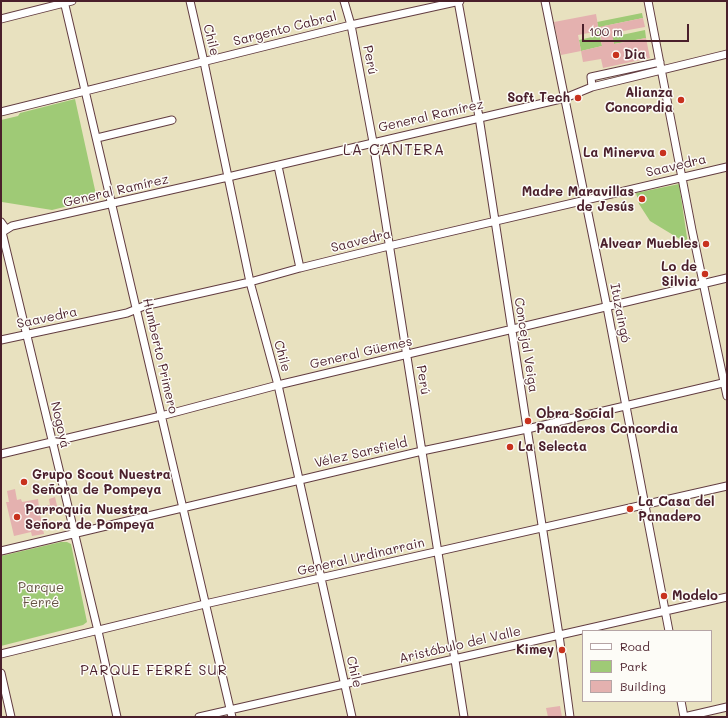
<!DOCTYPE html>
<meta charset="utf-8">
<style>
body{margin:0}
#map{position:relative;width:728px;height:718px;overflow:hidden;background:#e8e1bf;font-family:Mali,sans-serif}
canvas{display:block}
.frame{position:absolute;inset:0;border:2px solid #4a1f2b;pointer-events:none}
.legend{position:absolute;left:582px;top:630px;width:130px;height:72px;box-sizing:border-box;background:#fdfcf7;border:1px solid #b5a4a5;margin:0;padding:5px 7px;list-style:none;font-size:12px;color:#4a1f2b}
.legend li{display:flex;align-items:center;gap:8px;height:20px}
.legend b{width:20px;border:1px solid #b5a4a5}
.scale{position:absolute;left:582px;top:24px;width:107px;height:18px;box-sizing:border-box;border:2px solid #4a1f2b;border-top:0;padding-left:5px;font-size:12px;line-height:14px;white-space:nowrap;color:#4a1f2b;-webkit-text-stroke:3px #fdfcf7;paint-order:stroke}
</style>
<div id="map">
<canvas width="728" height="718"></canvas>
<div class="frame"></div>
<ul class="legend">
<li><b style="height:5px;background:#fff"></b>Road</li>
<li><b style="height:11px;background:#9fca76"></b>Park</li>
<li><b style="height:11px;background:#e4b1af"></b>Building</li>
</ul>
<div class="scale">100 m</div>
</div>
<script>
const ctx = document.querySelector('canvas').getContext('2d');
ctx.lineJoin = 'round';
function fillPath(path, color) { ctx.fillStyle = color; ctx.fill(path, 'evenodd'); }
const shape = rows => new Path2D(rows.map(r => 'M' + r).join(''));
function stroke(path, color, width, dash) { ctx.strokeStyle = color; ctx.lineWidth = width; ctx.lineCap = dash ? 'butt' : 'round'; ctx.setLineDash(dash || []); ctx.stroke(path); }
function write(font, color, halo, rows, align = 'center') {
  ctx.font = font + ' Mali,sans-serif'; ctx.lineWidth = 3; ctx.setLineDash([]); ctx.textBaseline = 'middle'; ctx.strokeStyle = halo; ctx.fillStyle = color; for (const [text, x, y, turn = 0] of rows) {
    ctx.save(); ctx.translate(x, y); ctx.rotate((+turn || 0) * Math.PI / 180); ctx.textAlign = isNaN(turn) ? turn : align; if (halo) ctx.strokeText(text, 0, 0); ctx.fillText(text, 0, 0); ctx.restore();
  }
}
const green = shape([
 [642,13,643,18,604,26,606,35,600,36,602,46,581,51,579,40,596,36,595,32,599,31,597,22],
 [645,30,646,38,614,44,612,37],
 [75,99,97,199,52,210,2,202,1,200,1,120,18,116,20,113],
 [679,184,688,244,650,221,639,204,636,193],
 [61,542,67,542,71,544,87,622,83,625,1,646,1,556]
]);
const building = shape([
 [596,14,599,31,578,35,581,51,561,55,554,22],
 [643,18,645,27,612,33,614,44,646,38,650,58,603,68,601,59,583,62,581,51,602,46,599,27],
 [15,489,17,500,21,499,22,502,38,499,39,507,50,505,49,499,55,497,58,510,40,514,44,534,32,536,31,532,14,536,6,502,9,502,7,491],
 [560,706,562,717,548,717,546,708]
]);
const minor = shape([
 [64,1,232,717],
 [190,1,204,62,250,282,278,385,352,717],
 [344,1,351,25,373,142,464,717],
 [458,1,479,117,559,635,570,717],
 [545,1,607,307,669,631],
 [648,1,692,230,727,396],
 [1,19,72,1],
 [592,87,591,77,660,62],
 [1,112,351,25,460,1],
 [97,138,172,120],
 [278,166,300,268],
 [1,222,6,229],
 [2,232,98,631,117,717],
 [1,233,12,226,228,177,565,98,592,87,727,54],
 [1,340,127,313,144,306,250,282,300,268,389,246,727,167],
 [1,454,161,416,278,385,727,278],
 [1,551,422,451,527,429,727,382],
 [1,654,205,604,727,486],
 [1,673,11,717],
 [681,701,684,717],
 [199,717,727,597],
 [684,717,727,707]
]);
const markers = [
 [616,55,4,"#c8321e"],
 [578,98,4,"#c8321e"],
 [681,100,4,"#c8321e"],
 [663,153,4,"#c8321e"],
 [642,199,4,"#c8321e"],
 [706,244,4,"#c8321e"],
 [705,274,4,"#c8321e"],
 [528,421,4,"#c8321e"],
 [510,447,4,"#c8321e"],
 [24,482,4,"#c8321e"],
 [630,509,4,"#c8321e"],
 [17,517,4,"#c8321e"],
 [664,596,4,"#c8321e"],
 [562,650,4,"#c8321e"]
];
const streetNames = [
 ["Sargento Cabral",285,29,-14],
 ["Chile",211,40,76],
 ["Perú",370,60,79],
 ["General Ramírez",431,116,-13],
 ["Saavedra",676,166,-13],
 ["General Ramírez",116,191,-13],
 ["Saavedra",361,241,-14],
 ["Ituzaingó",620,313,79],
 ["Saavedra",47,318,-12],
 ["Concejal Veiga",526,345,81],
 ["General Güemes",361,353,-13],
 ["Humberto Primero",160,356,77],
 ["Chile",282,356,75],
 ["Perú",423,380,81],
 ["Nogoyá",60,425,77],
 ["Vélez Sarsfield",361,453,-13],
 ["General Urdinarrain",361,557,-13],
 ["Aristóbulo del Valle",460,645,-13],
 ["Chile",354,672,77]
];
const poiNames = [
 ["Dia",624,55],
 ["Alianza",673,93,"right"],
 ["Concordia",673,108,"right"],
 ["Soft Tech",570,98,"right"],
 ["La Minerva",655,153,"right"],
 ["Madre Maravillas",634,192,"right"],
 ["de Jesús",634,207,"right"],
 ["Alvear Muebles",698,244,"right"],
 ["Lo de",697,267,"right"],
 ["Silvia",697,282,"right"],
 ["Obra Social",536,414],
 ["Panaderos Concordia",536,429],
 ["La Selecta",518,447],
 ["Grupo Scout Nuestra",32,475],
 ["Señora de Pompeya",32,490],
 ["La Casa del",638,502],
 ["Panadero",638,517],
 ["Parroquia Nuestra",25,510],
 ["Señora de Pompeya",25,525],
 ["Modelo",672,596],
 ["Kimey",554,650,"right"]
];
const parkNames = [
 ["Parque",41,588],
 ["Ferré",41,603]
];
const neighbourhoodNames = [
 ["PARQUE FERRÉ SUR",154,671]
];
const quarterNames = [
 ["LA CANTERA",394,150]
];
fillPath(green, '#9fca76');
fillPath(building, '#e4b1af');
stroke(minor, '#623c41', 9);
stroke(minor, '#fff', 7);
for (const [x, y, r, color] of markers) { const dot = new Path2D(); dot.arc(x, y, r, 0, 2 * Math.PI); ctx.fillStyle = color; ctx.fill(dot); stroke(dot, '#fdfcf7', 1.5); }
write('13px', '#4a1f2b', '#fdfcf7', streetNames);
write('bold 13px', '#4a1f2b', '#fdfcf7', poiNames, 'left');
write('13px', '#645242', '#fdfcf7', parkNames);
ctx.letterSpacing = '1px';
write('14px', '#4a1f2b', '#fdfcf7', neighbourhoodNames);
ctx.letterSpacing = '0px';
ctx.letterSpacing = '1px';
write('15px', '#4a1f2b', '#fdfcf7', quarterNames);
ctx.letterSpacing = '0px';
</script>
